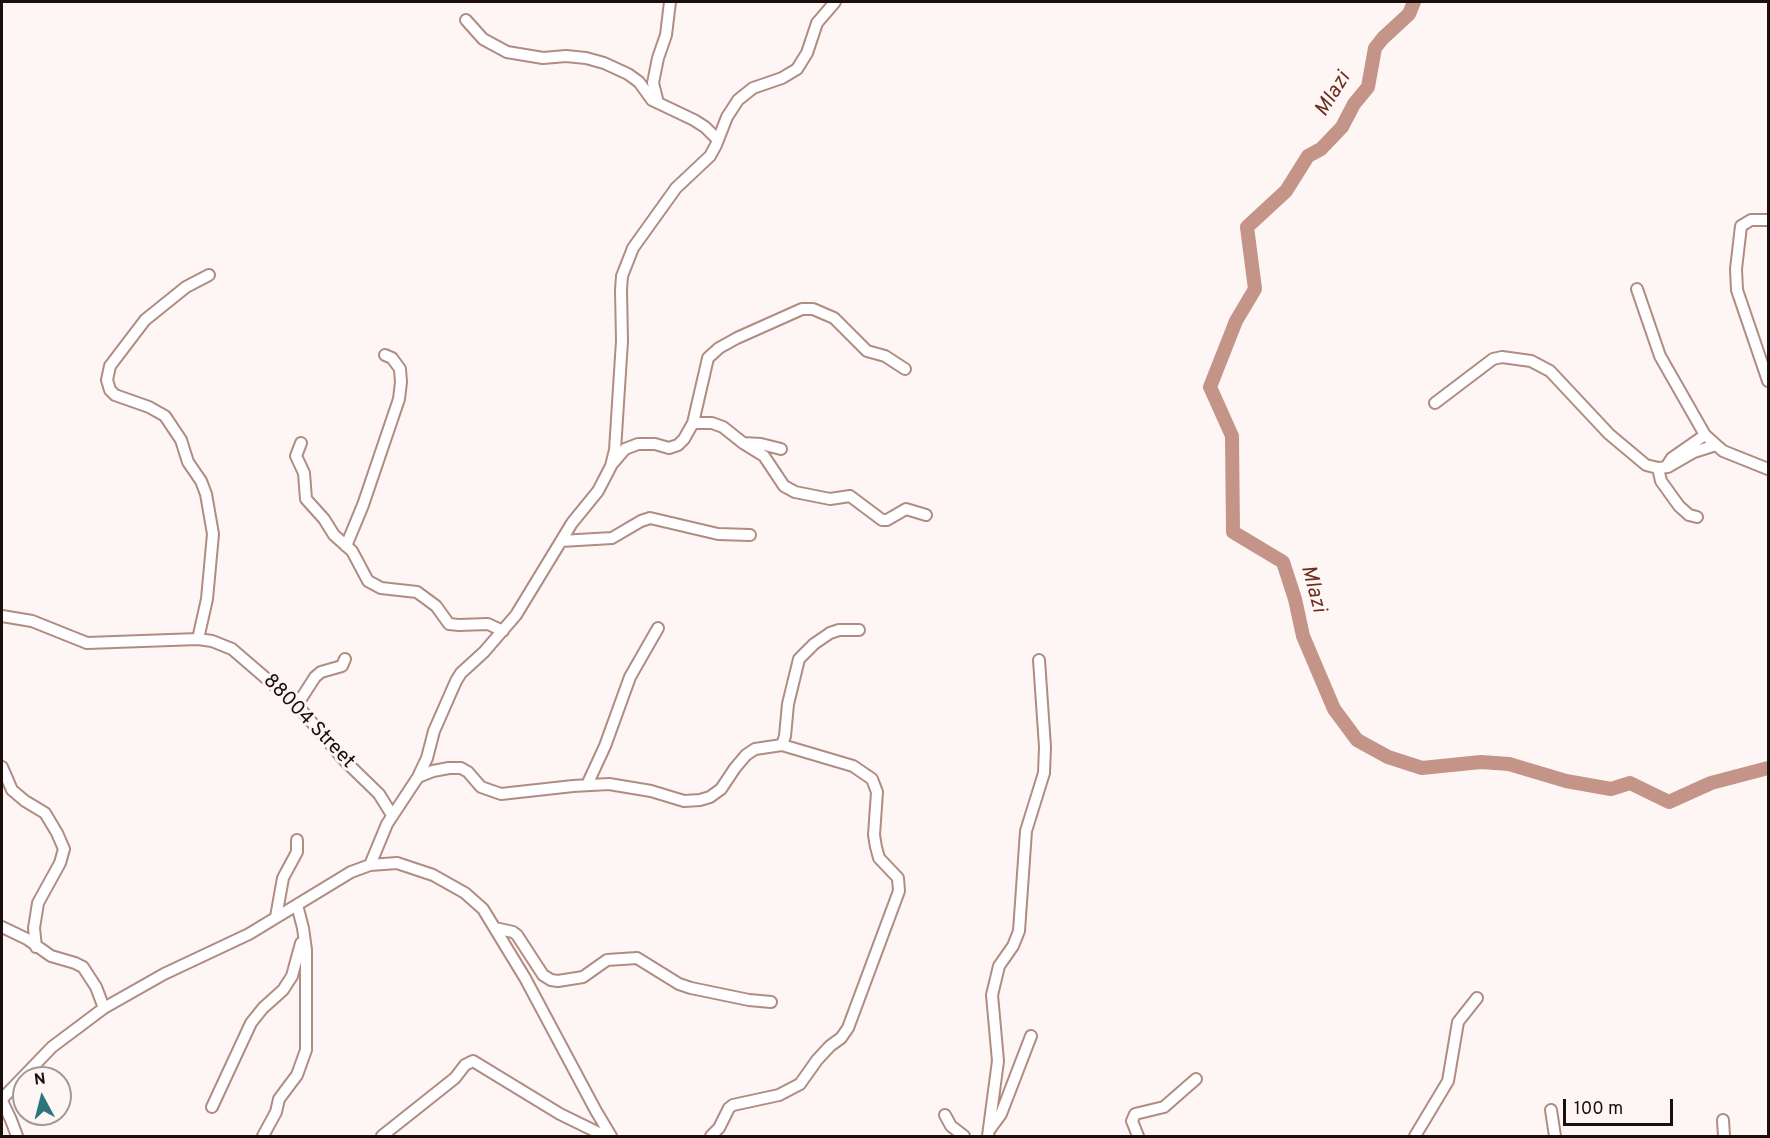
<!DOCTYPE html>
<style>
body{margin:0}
#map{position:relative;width:1770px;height:1138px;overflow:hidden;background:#fef6f4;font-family:Overpass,sans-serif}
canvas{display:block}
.frame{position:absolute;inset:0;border:3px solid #1b0e0b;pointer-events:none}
.north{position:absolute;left:12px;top:1066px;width:60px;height:60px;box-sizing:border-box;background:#fef6f4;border:2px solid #a39997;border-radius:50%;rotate:353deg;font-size:16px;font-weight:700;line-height:24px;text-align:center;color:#1b0e0b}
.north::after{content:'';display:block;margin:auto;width:21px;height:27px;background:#2c757c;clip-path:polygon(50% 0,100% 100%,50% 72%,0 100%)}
.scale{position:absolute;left:1563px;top:1099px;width:110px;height:27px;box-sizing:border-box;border:3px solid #1b0e0b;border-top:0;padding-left:8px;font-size:18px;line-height:21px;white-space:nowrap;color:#1b0e0b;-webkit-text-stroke:4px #fef6f4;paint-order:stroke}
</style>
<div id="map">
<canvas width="1770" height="1138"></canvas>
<div class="frame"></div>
<div class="north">N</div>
<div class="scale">100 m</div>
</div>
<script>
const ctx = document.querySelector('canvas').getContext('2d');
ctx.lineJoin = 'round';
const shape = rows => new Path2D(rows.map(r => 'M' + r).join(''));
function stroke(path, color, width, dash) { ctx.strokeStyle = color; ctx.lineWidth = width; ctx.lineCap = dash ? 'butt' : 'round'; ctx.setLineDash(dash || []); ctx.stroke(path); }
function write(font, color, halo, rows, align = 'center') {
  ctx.font = font + ' Overpass,sans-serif'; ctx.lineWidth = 6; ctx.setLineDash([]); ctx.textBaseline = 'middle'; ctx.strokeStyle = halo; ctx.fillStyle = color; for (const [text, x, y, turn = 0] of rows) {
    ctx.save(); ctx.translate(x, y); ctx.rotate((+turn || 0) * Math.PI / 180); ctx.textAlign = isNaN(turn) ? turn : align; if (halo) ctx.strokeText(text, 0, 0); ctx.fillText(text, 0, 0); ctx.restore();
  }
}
const river = shape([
 [1414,2,1409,14,1383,38,1375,48,1368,87,1354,104,1342,127,1321,149,1308,156,1286,191,1247,227,1255,289,1236,321,1210,387,1232,436,1233,532,1283,562,1295,599,1303,636,1334,709,1357,740,1388,757,1422,768,1481,762,1509,764,1566,781,1611,789,1630,783,1669,802,1711,783,1768,768]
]);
const minor = shape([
 [466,20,483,39,507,52,543,58,566,56,586,58,604,63,628,74,639,82,652,100,694,120,705,127,717,139],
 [658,103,653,83,658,58,666,35,670,2],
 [1768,220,1751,220,1741,226,1736,269,1737,290,1768,381],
 [1637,289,1660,356,1705,435,1723,451,1768,469],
 [1435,403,1493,359,1502,357,1531,361,1550,371,1609,434,1646,465,1658,468,1668,467,1694,452,1716,445],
 [693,423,708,358,719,348,737,338,802,309,813,309,834,318,867,351,885,356,905,369],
 [301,443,296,456,304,473,306,499,324,519,334,535,352,551,368,581,381,588,417,592,436,606,449,624,459,625,488,624,503,631],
 [743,443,764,456,784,486,795,492,830,499,850,496,882,520,887,520,906,509,926,515],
 [613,463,625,449,638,444,655,444,669,448,678,445,684,439,693,423,712,423,723,427,743,443,761,444,781,449],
 [1668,464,1672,458,1705,435],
 [1658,468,1661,481,1679,506,1689,515,1697,517],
 [561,541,612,538,641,521,650,518,718,534,750,535],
 [346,546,363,505,399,399,401,382,400,369,392,358,385,355],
 [2,616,32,621,87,643,198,639,212,641,232,649,297,705,344,760,379,794,392,815],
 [198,639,207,599,213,534,206,494,201,481,188,462,181,440,165,416,149,407,115,395,110,390,107,380,110,366,145,320,186,287,209,275],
 [297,705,315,677,321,672,342,666,345,659],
 [782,745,785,736,788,704,799,659,814,644,830,633,839,630,859,630],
 [2,767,12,790,25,801,45,813,57,833,64,849,60,863,38,903,34,928,36,947],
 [418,777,433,771,449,768,461,768,468,772,481,787,501,794,573,786,609,784,651,791,684,801,700,800,710,797,721,789,735,768,746,755,755,749,782,745,853,766,872,779,877,792,874,835,876,847,879,858,898,878,899,891,848,1028,841,1038,830,1046,817,1060,800,1084,779,1095,733,1105,729,1108,719,1128,711,1136],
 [587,785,605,746,630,677,658,628],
 [370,865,387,824,418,777,427,758,434,731,456,681,461,673,484,652,516,615,572,523,598,491,611,466,615,450,622,341,621,290,622,276,633,248,676,188,710,156,716,145,727,117,738,100,753,88,782,78,797,69,807,53,817,23,835,2],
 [276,917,283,878,297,852,297,840],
 [2,927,27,939,51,956,75,963,83,967,96,987,104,1008],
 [495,928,513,932,517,935,543,975,551,980,558,981,583,977,607,960,637,958,679,984,691,988,749,1000,771,1002],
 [2,1099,52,1047,104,1008,164,974,249,934,351,872,370,865,397,863,433,875,465,893,483,909,525,978,596,1111,611,1136],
 [2,1101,11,1120,17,1136],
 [212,1107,251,1023,263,1008,283,990,292,976,301,943],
 [1551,1110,1555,1136],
 [945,1115,951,1126,964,1136],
 [1723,1120,1724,1136],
 [990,1129,1001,1114,1031,1036],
 [263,1136,276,1112,279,1099,297,1075,306,1050,306,950,303,928,297,905],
 [382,1136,455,1078,465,1065,473,1061,560,1114,605,1136,611,1136],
 [988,1136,998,1061,992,995,999,966,1013,946,1019,931,1026,831,1044,773,1045,747,1039,660],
 [1138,1136,1132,1121,1135,1114,1164,1107,1196,1079],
 [1415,1136,1448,1081,1458,1022,1477,998]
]);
const streetNames = [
 ["88004 Street",308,722,46]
];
const waterNames = [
 ["Mlazi",1334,95,-58],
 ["Mlazi",1312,589,75]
];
stroke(river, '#c39487', 14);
stroke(minor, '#b18c82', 14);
stroke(minor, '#fff', 10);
write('20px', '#1b0e0b', '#fef6f4', streetNames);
write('italic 21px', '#6b2f1f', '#fef6f4', waterNames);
</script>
